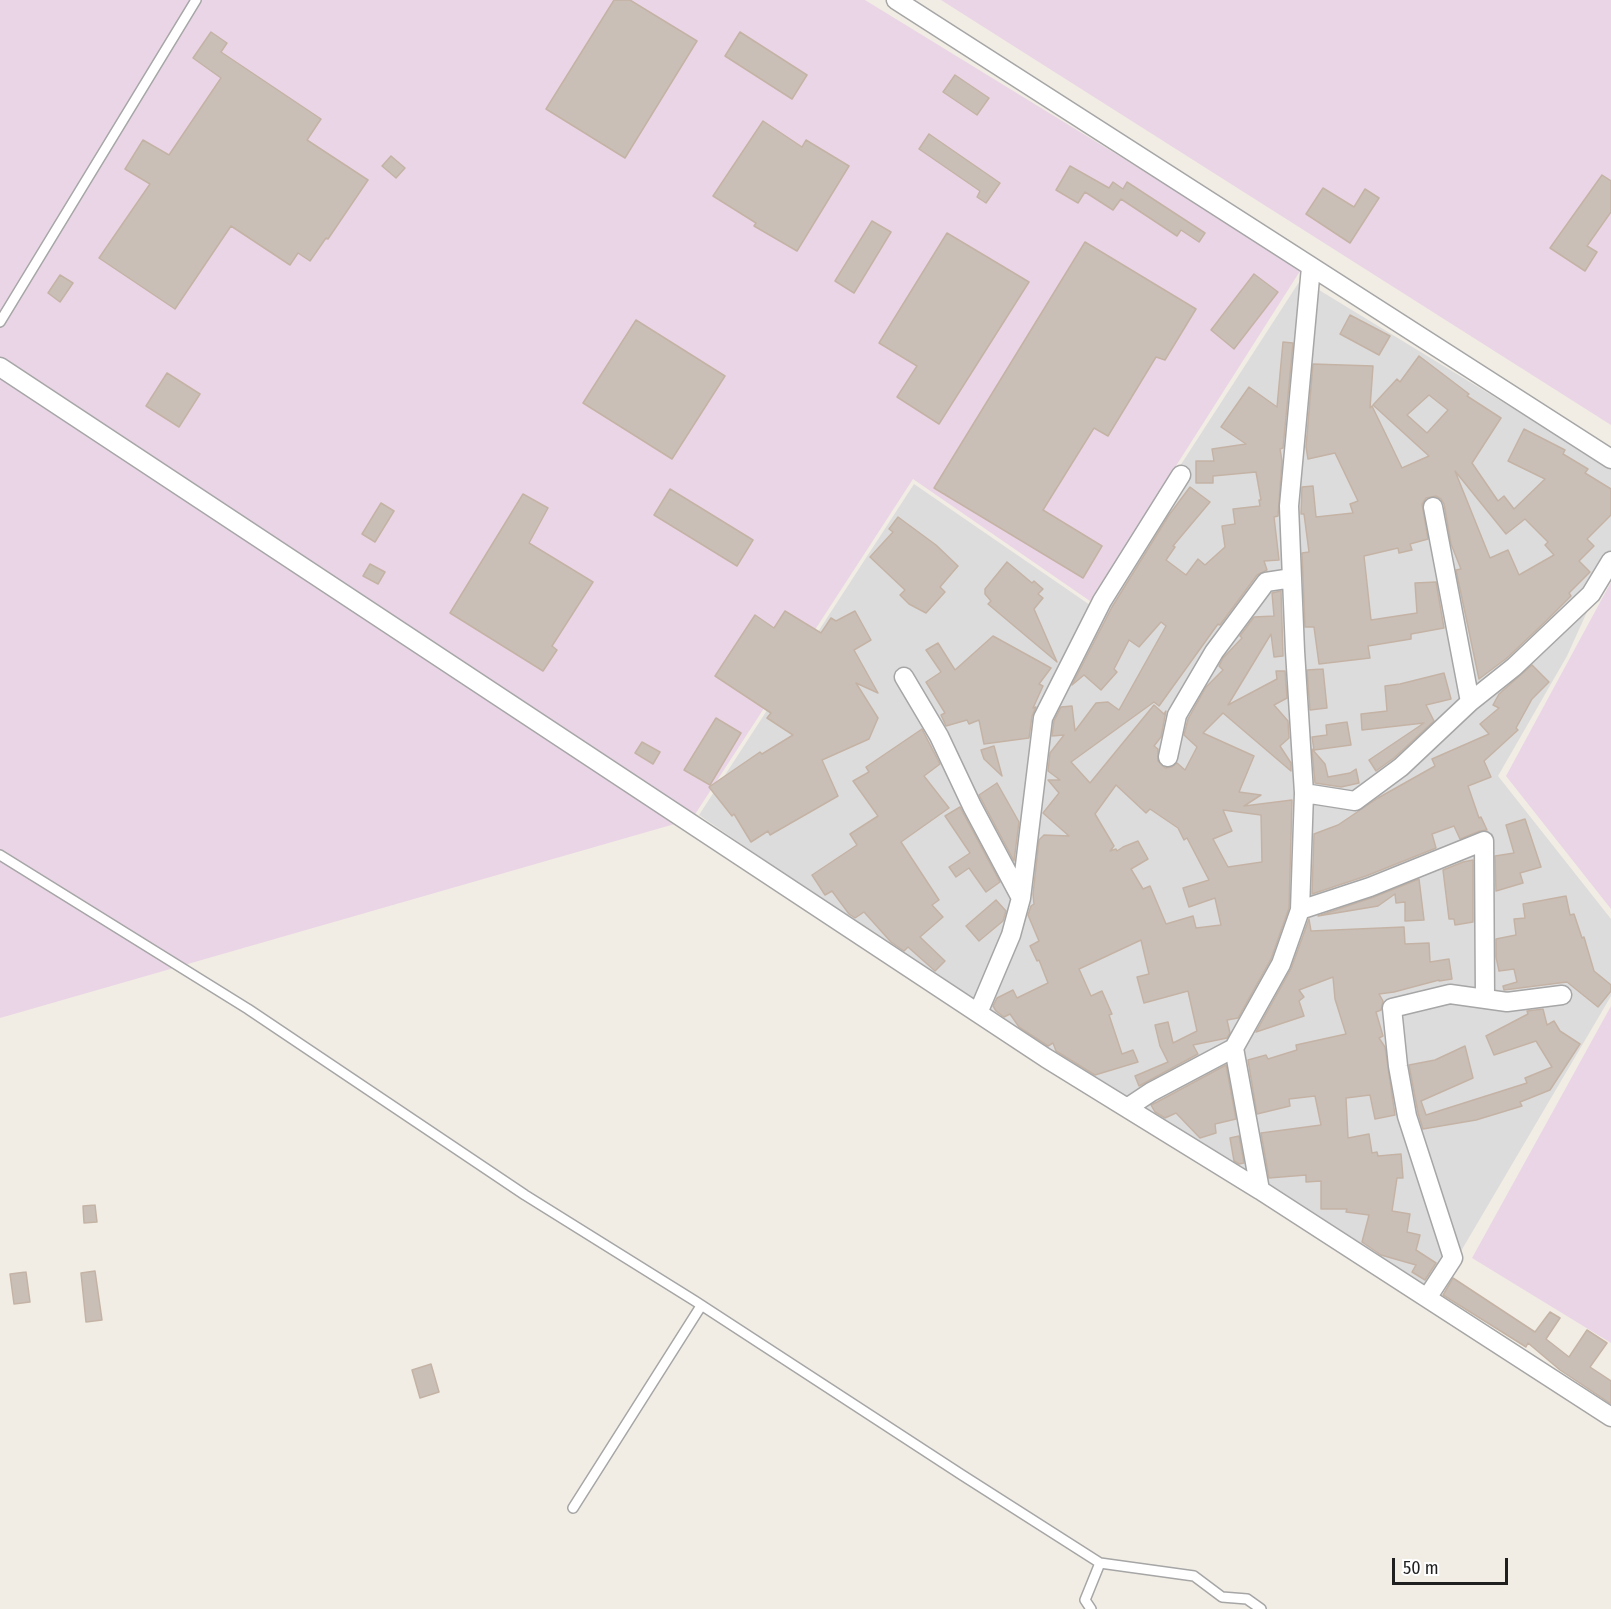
<!DOCTYPE html>
<style>
body{margin:0}
#map{position:relative;width:1611px;height:1609px;overflow:hidden;background:#f1ede4;font-family:"Fira Sans Condensed",sans-serif}
canvas{display:block}
.scale{position:absolute;left:1392px;top:1558px;width:116px;height:27px;box-sizing:border-box;border:3px solid #1f1f1f;border-top:0;padding-left:8px;font-size:18px;line-height:21px;white-space:nowrap;color:#1f1f1f;-webkit-text-stroke:4px #fff;paint-order:stroke}
</style>
<div id="map">
<canvas width="1611" height="1609"></canvas>
<div class="scale">50 m</div>
</div>
<script>
const ctx = document.querySelector('canvas').getContext('2d');
ctx.lineJoin = 'round';
function fillPath(path, color) { ctx.fillStyle = color; ctx.fill(path, 'evenodd'); }
const shape = rows => new Path2D(rows.map(r => 'M' + r).join(''));
function stroke(path, color, width, dash) { ctx.strokeStyle = color; ctx.lineWidth = width; ctx.lineCap = dash ? 'butt' : 'round'; ctx.setLineDash(dash || []); ctx.stroke(path); }
const residential = shape([
 [1301,279,1611,468,1611,559,1567,656,1498,776,1611,919,1611,996,1434,1297,1081,1078,699,815,914,484,1090,605]
]);
const industrial = shape([
 [0,0,865,0,1302,268,1090,601,913,479,692,819,0,1018],
 [941,0,1611,0,1611,425],
 [1611,582,1611,909,1506,776],
 [1611,1006,1611,1343,1472,1258]
]);
const building = shape([
 [614,0,630,0,697,41,625,158,546,109,614,0],
 [211,32,227,43,221,52,321,119,307,140,368,180,328,239,326,238,310,261,298,253,290,265,231,226,175,309,99,258,150,184,125,169,143,140,169,155,221,78,193,58,211,32],
 [740,32,807,75,792,99,725,56,740,32],
 [955,75,989,98,977,115,943,92,955,75],
 [763,121,802,147,806,140,849,166,797,251,754,226,756,223,713,196,763,121],
 [929,134,1000,183,986,203,977,197,980,191,919,149,929,134],
 [391,156,405,168,396,178,382,166,391,156],
 [1070,166,1109,188,1113,182,1123,189,1127,182,1205,233,1199,242,1181,230,1177,236,1121,199,1113,210,1085,192,1078,203,1056,190,1070,166],
 [1602,175,1611,181,1611,212,1587,246,1597,252,1585,271,1550,248,1602,175],
 [1323,188,1354,207,1365,189,1379,198,1350,243,1306,214,1323,188],
 [872,221,891,232,854,293,835,281,872,221],
 [947,233,1029,282,939,424,897,397,917,366,879,343,947,233],
 [1085,242,1196,309,1165,360,1156,357,1108,436,1094,428,1043,510,1102,546,1083,578,934,488,1085,242],
 [1254,274,1278,292,1234,349,1211,330,1254,274],
 [60,275,73,283,60,302,48,293,60,275],
 [1350,315,1390,336,1379,355,1340,334,1350,315],
 [636,320,725,376,672,459,583,403,636,320],
 [1283,342,1293,343,1283,448,1280,449,1282,461,1278,516,1274,517,1279,560,1264,561,1267,570,1257,575,1220,625,1218,624,1159,706,1154,702,1071,762,1090,783,1154,705,1164,714,1166,711,1161,737,1154,746,1158,749,1158,761,1165,768,1172,767,1177,763,1185,770,1197,747,1184,735,1188,719,1206,687,1223,670,1219,666,1223,658,1242,638,1240,636,1254,617,1274,616,1272,593,1281,591,1283,656,1274,657,1271,634,1228,705,1277,679,1276,671,1285,671,1287,698,1274,705,1288,721,1289,738,1280,746,1291,763,1291,771,1223,713,1203,733,1254,756,1239,792,1261,795,1244,806,1292,800,1289,908,1271,959,1238,1018,1227,1020,1230,1033,1227,1038,1193,1045,1198,1054,1139,1086,1135,1076,1168,1062,1160,1046,1155,1025,1168,1022,1173,1043,1197,1031,1188,991,1144,1003,1137,977,1149,974,1141,940,1079,969,1091,996,1102,991,1112,1014,1109,1015,1122,1054,1133,1050,1138,1062,1095,1075,1056,1051,1053,1043,1048,1046,1019,1027,1010,1014,1004,1017,996,1011,993,1006,997,998,1013,990,1017,998,1048,983,1039,960,1037,961,1030,946,1039,941,1028,915,1031,906,1034,904,1033,894,1039,840,1044,835,1069,836,1043,813,1059,793,1048,780,1060,780,1048,771,1050,753,1064,735,1052,736,1054,721,1061,707,1072,706,1075,731,1096,703,1108,702,1119,710,1166,626,1161,622,1139,647,1129,640,1114,669,1117,672,1101,690,1084,675,1072,685,1112,607,1169,515,1190,487,1210,502,1173,546,1175,547,1166,560,1186,575,1198,559,1205,565,1225,547,1222,526,1235,524,1233,509,1260,506,1259,500,1261,500,1256,472,1213,476,1213,483,1196,483,1196,461,1214,461,1212,449,1246,444,1221,427,1249,387,1277,407,1283,342],
 [1116,785,1146,813,1150,809,1178,828,1184,840,1187,838,1209,880,1183,888,1189,907,1215,898,1221,925,1196,928,1193,916,1166,924,1150,886,1143,889,1131,869,1148,859,1138,841,1123,847,1117,851,1116,849,1110,851,1114,846,1095,814,1116,785],
 [1223,810,1261,815,1262,862,1228,867,1213,839,1232,831,1223,810],
 [1419,356,1469,394,1467,396,1501,418,1472,463,1498,501,1504,496,1514,509,1545,479,1508,461,1524,429,1565,450,1563,454,1588,469,1585,473,1611,489,1611,515,1587,539,1594,546,1579,561,1590,572,1569,593,1571,596,1546,621,1507,658,1479,679,1456,570,1461,569,1451,544,1444,504,1441,499,1436,496,1426,498,1422,504,1428,539,1410,544,1412,550,1399,553,1398,548,1364,556,1371,620,1417,613,1415,583,1436,582,1444,628,1411,634,1411,639,1368,646,1370,658,1319,664,1314,627,1305,627,1302,553,1309,552,1304,514,1301,514,1302,487,1313,486,1316,517,1353,513,1350,504,1358,501,1335,453,1308,459,1306,447,1313,364,1373,366,1370,408,1372,406,1402,468,1429,456,1373,405,1397,379,1400,382,1419,356],
 [1429,395,1448,410,1427,433,1407,415,1429,395],
 [1455,471,1506,534,1525,519,1548,542,1545,545,1554,555,1519,575,1508,550,1490,558,1455,471],
 [167,373,200,394,179,427,146,406,167,373],
 [670,489,753,540,737,566,654,515,670,489],
 [523,494,548,508,529,543,593,582,552,646,557,650,543,671,450,613,523,494],
 [381,503,394,511,375,542,362,534,381,503],
 [898,517,936,545,958,566,940,587,945,592,926,613,909,604,900,595,905,590,870,557,893,532,889,529,898,517],
 [1007,562,1032,583,1034,581,1043,589,1038,594,1043,598,1034,609,1057,662,988,604,991,601,985,594,985,589,1007,562],
 [370,564,385,572,378,584,363,576,370,564],
 [785,611,821,633,831,618,836,621,855,611,871,640,854,650,878,693,856,683,878,718,869,739,822,760,838,796,770,835,768,831,751,842,734,814,732,816,709,787,760,752,762,754,793,735,767,718,771,713,715,676,755,615,774,628,785,611],
 [993,636,1051,668,1039,684,1043,686,1033,708,1036,707,1032,716,1029,738,984,744,979,720,969,724,967,720,946,726,941,715,945,713,926,682,941,672,926,650,938,643,955,670,993,636],
 [1532,665,1549,682,1532,699,1516,728,1518,730,1484,761,1491,777,1468,786,1479,818,1481,817,1487,830,1480,831,1460,839,1454,826,1432,834,1436,848,1366,876,1312,894,1314,834,1338,825,1378,798,1435,766,1432,759,1489,734,1480,724,1499,708,1493,705,1499,694,1532,665],
 [1323,669,1327,708,1310,710,1307,670,1323,669],
 [1444,673,1451,699,1426,705,1434,721,1394,758,1376,771,1369,760,1424,723,1362,730,1361,714,1387,711,1385,686,1400,684,1444,673],
 [716,718,741,733,710,785,684,770,716,718],
 [1347,722,1351,745,1314,750,1312,737,1327,735,1326,725,1347,722],
 [922,729,940,764,924,776,949,808,901,842,939,900,932,905,943,917,920,937,945,961,935,971,908,947,904,951,891,942,864,912,855,918,849,914,832,891,825,895,812,875,857,845,850,834,878,816,853,781,869,772,866,767,922,729],
 [642,742,660,752,653,764,635,753,642,742],
 [994,746,1002,776,984,759,981,750,994,746],
 [1312,749,1325,764,1328,777,1350,773,1356,769,1359,783,1341,787,1315,783,1312,749],
 [997,783,1019,822,1014,861,979,795,997,783],
 [960,807,1000,882,986,892,969,868,956,877,949,867,970,853,945,816,960,807],
 [1525,819,1541,867,1520,873,1523,883,1496,891,1495,856,1514,853,1506,825,1525,819],
 [1473,860,1473,922,1455,925,1454,919,1449,919,1443,870,1463,862,1473,860],
 [1419,879,1424,920,1405,921,1405,902,1396,903,1395,894,1378,906,1318,916,1374,897,1419,879],
 [1566,896,1570,915,1574,914,1582,938,1584,937,1594,971,1611,985,1611,991,1598,1007,1567,982,1504,990,1503,986,1517,982,1514,969,1499,971,1496,957,1496,939,1516,935,1514,919,1525,918,1523,904,1566,896],
 [996,900,1006,911,1003,921,979,941,966,926,996,900],
 [1309,919,1311,931,1404,927,1405,944,1429,943,1430,962,1449,959,1452,979,1439,981,1439,980,1394,992,1379,994,1383,1001,1381,1010,1376,1012,1383,1036,1379,1038,1385,1047,1395,1115,1375,1119,1370,1095,1346,1098,1348,1138,1369,1134,1372,1153,1377,1152,1378,1156,1401,1154,1403,1178,1397,1178,1392,1211,1410,1214,1407,1232,1420,1235,1416,1250,1436,1263,1425,1280,1412,1272,1416,1265,1381,1255,1362,1242,1369,1215,1346,1212,1347,1209,1321,1209,1321,1181,1306,1182,1306,1175,1269,1178,1261,1133,1321,1125,1315,1096,1289,1099,1290,1106,1257,1114,1248,1060,1266,1055,1268,1059,1297,1050,1296,1045,1346,1034,1335,999,1333,977,1299,990,1304,997,1299,1001,1304,1016,1256,1032,1291,969,1309,919],
 [1543,1009,1547,1025,1554,1021,1560,1031,1580,1044,1550,1090,1520,1102,1522,1106,1476,1120,1423,1129,1418,1113,1409,1065,1435,1060,1465,1046,1473,1078,1421,1101,1426,1115,1527,1083,1525,1078,1552,1067,1536,1041,1494,1055,1486,1036,1528,1014,1527,1011,1543,1009],
 [1226,1065,1236,1119,1215,1124,1216,1133,1200,1138,1176,1113,1165,1118,1155,1112,1151,1105,1157,1102,1226,1065],
 [1239,1136,1244,1163,1239,1164,1234,1161,1230,1138,1239,1136],
 [95,1205,97,1222,84,1223,83,1206,95,1205],
 [95,1271,102,1320,86,1322,81,1273,95,1271],
 [26,1272,30,1302,14,1304,10,1274,26,1272],
 [1453,1278,1535,1332,1550,1312,1560,1318,1546,1339,1569,1357,1587,1330,1607,1343,1590,1367,1611,1381,1611,1404,1560,1370,1528,1343,1526,1347,1443,1295,1453,1278],
 [431,1364,439,1392,420,1398,412,1370,431,1364]
]);
const lane = shape([
 [0,322,196,0],
 [0,855,248,1009,525,1195,695,1301,962,1475,1100,1563,1194,1576,1222,1597,1247,1599,1261,1609],
 [573,1508,701,1306],
 [1091,1609,1085,1600,1100,1563]
]);
const street = shape([
 [896,0,1611,459],
 [0,367,1046,1058,1127,1108,1151,1092,1234,1048,1281,964,1300,910,1304,793,1295,651,1289,506,1311,267],
 [1433,507,1470,702],
 [904,677,939,736,972,806,1021,898],
 [1168,757,1177,715,1214,652,1266,582,1292,578],
 [1304,793,1355,801,1401,767,1470,702,1514,667,1591,594,1611,561],
 [1300,910,1370,887,1484,841,1485,998],
 [978,1013,1011,935,1021,898,1043,718,1102,601,1181,475],
 [1234,1048,1260,1190,1611,1417],
 [1127,1108,1260,1190],
 [1427,1298,1453,1258,1407,1116,1398,1066,1392,1008,1450,994,1507,1002,1562,995]
]);
fillPath(residential, '#dddcdc');
fillPath(industrial, '#ead5e6');
fillPath(building, '#c9bfb7');
stroke(building, '#c4b3a5', 1.5);
stroke(lane, '#a6a6a6', 12);
stroke(street, '#a6a6a6', 21);
stroke(lane, '#fff', 9);
stroke(street, '#fff', 18);
</script>
